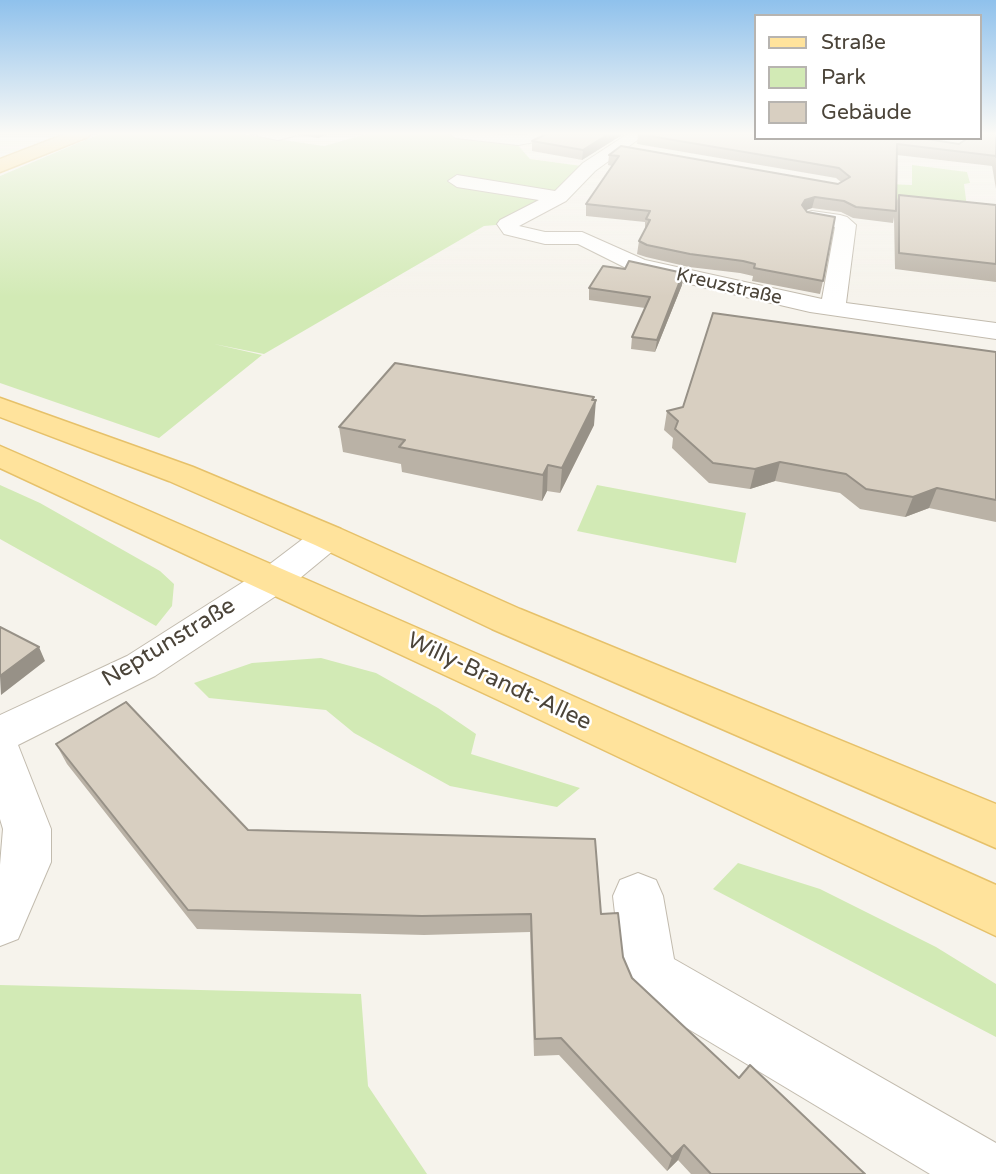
<!DOCTYPE html>
<meta charset="utf-8">
<style>
body{margin:0}
#map{position:relative;width:996px;height:1174px;overflow:hidden;background:#f6f3ec;font-family:"Varela Round",sans-serif}
canvas{display:block}
.legend{position:absolute;left:754px;top:14px;width:228px;height:126px;box-sizing:border-box;background:#fff;border:2px solid #b7b4b0;margin:0;padding:9px 12px;list-style:none;font-size:21px;color:#4b4439}
.legend li{display:flex;align-items:center;gap:14px;height:35px}
.legend b{width:35px;border:2px solid #b7b4b0}
</style>
<div id="map">
<canvas width="996" height="1174"></canvas>
<ul class="legend">
<li><b style="height:9px;background:#ffe39c"></b>Straße</li>
<li><b style="height:19px;background:#d2eab5"></b>Park</li>
<li><b style="height:19px;background:#d8cfc1"></b>Gebäude</li>
</ul>
</div>
<script>
const ctx = document.querySelector('canvas').getContext('2d');
ctx.lineJoin = 'round';
function fillPath(path, color) { ctx.fillStyle = color; ctx.fill(path, 'evenodd'); }
const shape = rows => new Path2D(rows.map(r => 'M' + r).join(''));
function stroke(path, color, width, dash) { ctx.strokeStyle = color; ctx.lineWidth = width; ctx.lineCap = dash ? 'butt' : 'round'; ctx.setLineDash(dash || []); ctx.stroke(path); }
function write(font, color, halo, rows, align = 'center') {
  ctx.font = font + ' "Varela Round",sans-serif'; ctx.lineWidth = 5; ctx.setLineDash([]); ctx.textBaseline = 'middle'; ctx.strokeStyle = halo; ctx.fillStyle = color; for (const [text, x, y, turn = 0] of rows) {
    ctx.save(); ctx.translate(x, y); ctx.rotate((+turn || 0) * Math.PI / 180); ctx.textAlign = isNaN(turn) ? turn : align; if (halo) ctx.strokeText(text, 0, 0); ctx.fillText(text, 0, 0); ctx.restore();
  }
}
const green = shape([
 [102,133,237,133,324,146,370,133,456,133,516,143,530,159,589,167,559,197,507,224,484,226,264,354,214,344,262,355,159,438,0,383,0,176],
 [912,165,967,172,970,183,964,184,967,207,862,196,863,183,912,185],
 [0,485,40,503,160,571,174,584,172,606,156,626,0,539],
 [597,485,746,513,736,563,577,531],
 [321,658,376,673,438,708,476,734,471,754,580,788,557,807,450,786,354,733,326,710,209,698,194,683,252,663],
 [738,863,820,889,936,947,996,984,996,1037,713,889],
 [0,985,361,994,368,1086,427,1174,0,1174]
]);
const minor = shape([
 [256,133,296,133,294,136,278,140,258,136,256,133],
 [448,133,518,135,552,133,541,141,518,145,456,138,448,133],
 [629,133,647,133,595,171,566,201,519,226,545,232,582,232,645,260,822,299,835,227,805,221,802,217,805,213,812,211,840,215,847,217,856,225,846,303,996,323,996,339,810,312,630,270,578,244,545,244,504,234,497,224,500,220,539,200,457,187,448,181,457,175,555,191,583,163,629,133],
 [328,526,340,529,345,537,340,545,288,588,155,676,18,745,51,829,51,862,18,939,0,946,0,865,3,829,0,819,0,715,127,656,262,570,316,529,328,526],
 [638,873,656,880,663,896,674,959,996,1143,996,1174,930,1174,630,994,622,975,613,896,620,880,638,873]
]);
const major = shape([
 [68,133,91,133,88,137,0,172,0,159,68,133],
 [0,398,193,467,341,529,520,609,996,804,996,848,492,629,315,545,169,481,0,417,0,398],
 [0,446,539,681,996,885,996,936,509,705,0,468,0,446]
]);
const wall = shape([
 [297,133,331,133,318,138,298,135],
 [545,133,625,133,582,160,532,151,532,141,545,134],
 [996,133,996,189,992,166,897,155,896,203,899,195,996,205,996,282,895,269,894,217,893,223,853,218,841,212,812,208,806,210,823,281,820,294,752,281,753,276,740,273,689,267,646,257,637,254,639,241,645,230,645,222,586,216,586,204,612,166,608,165,609,155,838,184,841,182,836,178,637,144,638,134,959,144],
 [625,269,683,273,682,285,655,352,631,349,632,337,645,308,589,300,589,288],
 [996,352,996,522,929,508,905,517,860,509,840,493,775,481,750,489,709,483,672,448,673,438,664,430,667,411],
 [594,397,594,425,560,493,547,491,542,501,402,472,401,464,343,452,339,427],
 [56,744,248,830,601,914,623,957,632,978,739,1078,865,1174,691,1174,678,1160,667,1171,559,1055,534,1056,530,932,424,935,197,929,67,764]
]);
const shadedWall = shape([
 [318,133,331,133,318,138],
 [610,133,625,133,582,160,583,150],
 [815,197,812,208,803,211,802,205,805,200],
 [683,273,682,285,655,352,657,340],
 [594,397,593,405,596,400,594,425,560,493,562,468],
 [780,462,775,481,750,489,755,469],
 [548,465,547,491,542,501,543,475],
 [937,488,929,508,905,517,913,497],
 [39,647,45,661,1,695,0,676],
 [684,1145,678,1160,667,1171,672,1157]
]);
const building = shape([
 [548,133,610,133,583,150,532,141,548,133],
 [640,133,756,133,756,138,921,138,959,144,968,138,980,138,980,133,996,133,996,157,996,156,897,144,896,211,856,207,844,201,815,197,805,200,802,205,807,212,835,217,823,281,754,268,755,264,743,261,690,254,647,245,639,241,650,220,646,219,650,211,586,204,619,156,609,155,621,146,838,184,850,177,839,168,638,134,640,133],
 [899,195,996,205,996,264,899,253,899,195],
 [629,261,683,273,657,340,632,337,650,297,589,288,603,266,625,269,629,261],
 [713,313,996,352,996,500,937,488,913,497,866,489,846,474,780,462,755,469,713,463,675,429,678,421,667,411,683,407,713,313],
 [395,363,594,397,592,400,596,400,562,468,548,465,543,475,399,447,405,440,339,427,395,363],
 [0,627,39,647,0,676,0,627],
 [126,702,248,830,595,839,601,914,618,913,623,957,632,978,739,1078,750,1065,865,1174,711,1174,684,1145,672,1157,561,1038,535,1039,531,914,422,916,188,910,56,744,126,702]
]);
const farStreetnames = [
 ["Kreuzstraße",729,287,13]
];
const streetNames = [
 ["Neptunstraße",169,643,-31],
 ["Willy-Brandt-Allee",499,682,25]
];
fillPath(green, '#d2eab5');
stroke(minor, '#c2bbae', 2);
stroke(major, '#e6c16a', 3);
fillPath(minor, '#fff');
fillPath(major, '#ffe39c');
fillPath(wall, '#bab2a6');
fillPath(shadedWall, '#979187');
fillPath(building, '#d8cfc1');
stroke(building, '#979187', 2);
const sky = ctx.createLinearGradient(0, 0, 0, 297);
sky.addColorStop(0, '#8fc1ec');
sky.addColorStop(0.45, '#fbfaf6');
sky.addColorStop(1, '#fbfaf600');
ctx.fillStyle = sky;
ctx.fillRect(0, 0, 996, 297);
write('19px', '#4b4439', '#fff', farStreetnames);
write('23px', '#4b4439', '#fff', streetNames);
</script>
